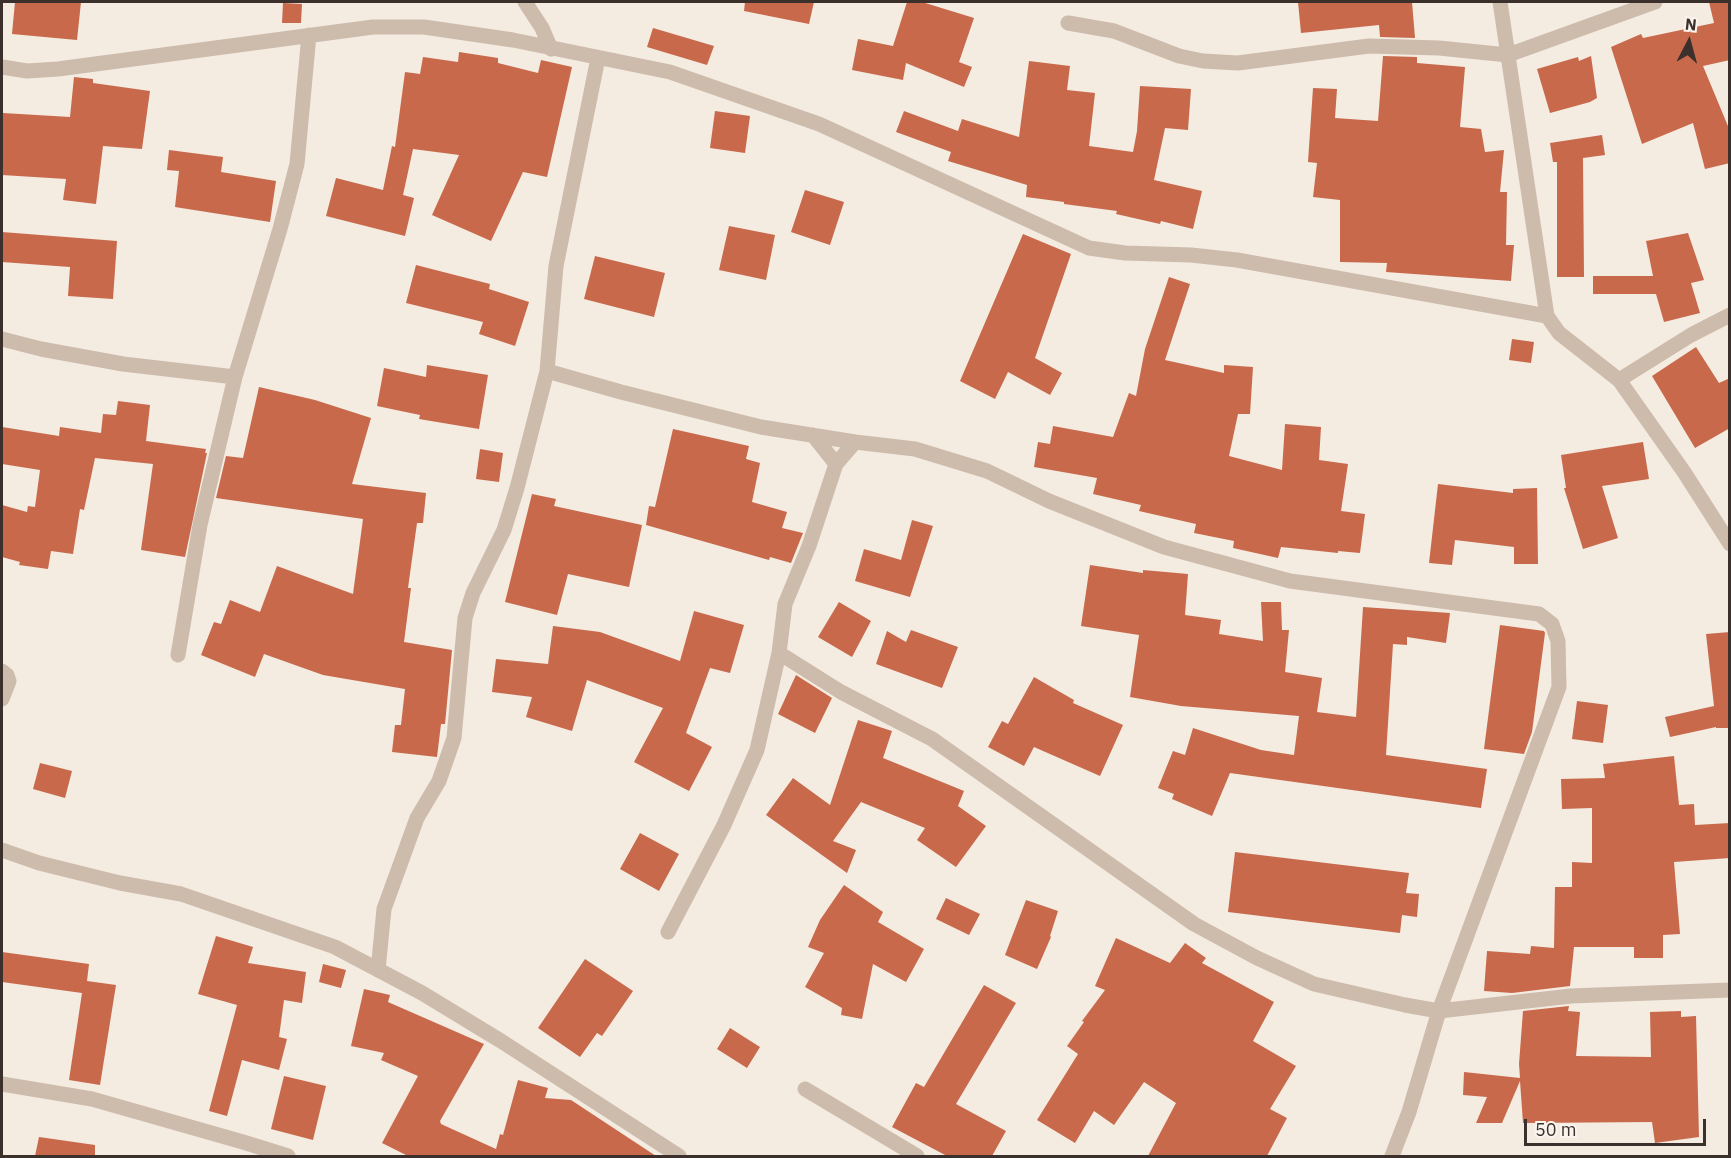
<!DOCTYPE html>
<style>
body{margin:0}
#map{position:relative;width:1731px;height:1158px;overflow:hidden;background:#f4ebe1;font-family:"IBM Plex Sans",sans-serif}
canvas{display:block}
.frame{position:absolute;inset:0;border:3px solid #3b302b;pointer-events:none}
.north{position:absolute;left:1659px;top:12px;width:60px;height:60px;-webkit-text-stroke:4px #fbf5ee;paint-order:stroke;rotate:6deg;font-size:16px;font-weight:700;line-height:24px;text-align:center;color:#3b302b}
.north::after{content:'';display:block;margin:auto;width:21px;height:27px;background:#3b302b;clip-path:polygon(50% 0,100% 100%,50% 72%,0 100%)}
.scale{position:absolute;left:1524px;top:1119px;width:182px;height:27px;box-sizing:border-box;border:3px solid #3b302b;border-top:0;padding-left:8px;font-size:18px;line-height:21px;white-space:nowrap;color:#3b302b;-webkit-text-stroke:4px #fbf5ee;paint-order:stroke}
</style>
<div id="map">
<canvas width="1731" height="1158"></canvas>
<div class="frame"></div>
<div class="north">N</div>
<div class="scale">50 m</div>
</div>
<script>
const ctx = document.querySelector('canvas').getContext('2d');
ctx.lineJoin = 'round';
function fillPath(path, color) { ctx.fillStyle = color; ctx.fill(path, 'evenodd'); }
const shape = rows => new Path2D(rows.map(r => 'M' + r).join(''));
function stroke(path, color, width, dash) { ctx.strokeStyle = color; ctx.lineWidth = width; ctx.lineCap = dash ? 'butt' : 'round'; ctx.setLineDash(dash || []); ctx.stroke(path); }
const building = shape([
 [15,2,81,2,77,40,12,34],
 [745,2,814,2,809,24,744,11],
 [907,2,922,2,974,18,959,62,972,67,964,87,906,63,903,80,852,70,858,39,893,46],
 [1298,2,1412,2,1415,38,1380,37,1379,25,1301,33],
 [1709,2,1730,2,1730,60,1703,66,1730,131,1730,163,1705,169,1693,123,1642,144,1611,47,1641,34,1643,38,1714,23],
 [283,3,302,4,301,23,282,23],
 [653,28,714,46,707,65,647,47],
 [459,52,498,58,498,63,538,73,541,60,572,67,547,177,523,172,491,241,432,215,459,155,413,149,403,195,414,198,405,236,326,216,336,178,383,190,392,146,395,147,405,72,420,74,423,57,458,62],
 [1383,56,1417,57,1417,63,1465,67,1460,127,1481,129,1485,152,1504,150,1500,192,1507,192,1506,245,1514,245,1511,281,1386,272,1387,263,1340,262,1340,200,1313,197,1317,163,1308,162,1313,88,1337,89,1335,118,1378,121],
 [1591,56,1597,98,1590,102,1550,113,1537,69,1578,57,1579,61],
 [1029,61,1070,66,1067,90,1095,93,1089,146,1133,152,1137,131,1140,86,1191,89,1188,130,1165,128,1154,180,1202,191,1193,229,1161,221,1160,224,1116,214,1117,211,1064,204,1064,202,1026,197,1027,185,948,161,951,152,896,132,904,111,958,131,962,119,1019,137],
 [74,77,93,79,93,83,150,91,142,149,103,146,96,204,63,200,66,179,2,175,3,113,70,117],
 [715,111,750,116,745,153,710,148],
 [1602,135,1605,155,1583,158,1584,277,1557,277,1557,162,1553,162,1550,143],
 [169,150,223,157,221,172,276,181,270,222,175,207,179,171,167,170],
 [805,190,844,202,830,245,791,232],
 [729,226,775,235,766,280,719,270],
 [2,232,117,241,113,299,68,296,70,267,2,262],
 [1688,233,1704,280,1691,283,1700,313,1664,322,1656,294,1593,294,1593,276,1653,276,1646,241],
 [1023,234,1071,254,1035,358,1062,373,1050,395,1008,372,995,399,960,381],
 [595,256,665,273,654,317,584,299],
 [416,265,490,284,489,289,529,302,515,346,479,334,483,322,406,303],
 [1169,277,1190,284,1165,360,1224,373,1224,365,1253,367,1250,414,1238,414,1229,456,1282,470,1285,424,1321,427,1319,460,1348,464,1341,511,1365,514,1360,553,1338,551,1338,553,1281,547,1278,558,1233,548,1234,541,1194,533,1196,524,1139,511,1141,505,1093,494,1097,478,1034,467,1038,442,1050,444,1053,426,1113,437,1129,393,1136,396,1145,349],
 [1512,339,1534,342,1531,363,1509,360],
 [1696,347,1719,383,1730,378,1730,428,1695,448,1652,376],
 [427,365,488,375,479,429,419,419,420,415,377,406,384,368,426,377],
 [259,387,315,400,371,418,352,484,426,493,423,523,417,523,408,588,411,588,404,642,452,650,445,724,441,724,437,757,392,752,395,725,401,725,405,689,323,675,264,654,255,677,201,655,214,622,221,624,230,600,260,612,277,566,353,594,363,519,216,498,226,456,243,458],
 [118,401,150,405,146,441,206,449,205,453,207,453,185,557,141,550,153,464,95,458,84,510,80,509,73,554,51,551,48,569,19,565,20,562,2,557,2,505,27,512,28,506,35,507,40,470,2,464,2,427,59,436,60,427,101,433,103,414,116,415],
 [673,429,749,446,746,459,760,463,752,502,787,512,782,528,803,533,791,563,770,557,769,560,646,525,649,506,655,507],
 [1643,442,1649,479,1602,486,1618,538,1583,549,1564,488,1566,488,1561,455],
 [480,449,503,453,499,482,476,479],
 [1438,484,1513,493,1513,489,1537,488,1538,564,1514,564,1514,547,1455,540,1452,565,1429,563],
 [532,494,556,499,554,506,642,525,629,587,568,574,557,615,505,602],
 [912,520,933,526,910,597,855,581,864,549,901,560],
 [1090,565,1143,573,1143,570,1188,574,1185,615,1221,620,1219,634,1263,641,1261,602,1281,602,1282,630,1289,630,1285,672,1322,678,1317,712,1356,717,1363,607,1450,613,1446,643,1407,637,1407,645,1393,644,1386,755,1487,769,1481,808,1230,773,1212,816,1172,799,1174,794,1158,788,1173,751,1185,755,1193,728,1261,750,1294,755,1299,716,1181,706,1130,697,1139,635,1081,626],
 [839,602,871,621,852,657,818,637],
 [694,611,744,625,730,673,710,668,686,733,712,747,689,791,634,762,663,708,587,680,572,731,526,717,532,697,492,692,496,659,548,664,553,626,600,632,680,661],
 [1500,625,1544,631,1545,633,1532,732,1524,754,1484,749],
 [911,630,958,647,942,688,876,664,887,631,906,642],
 [1730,632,1730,728,1716,728,1716,727,1670,737,1665,717,1714,706,1706,634],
 [796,675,832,698,815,733,778,714],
 [1034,677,1074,700,1073,703,1123,725,1100,776,1034,747,1024,766,988,747,1002,721,1008,724],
 [1577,701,1608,705,1603,743,1572,739],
 [858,720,892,731,883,758,964,791,958,806,986,826,956,867,917,840,925,828,861,802,833,841,856,850,847,873,766,815,793,778,830,805],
 [1674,756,1679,805,1694,804,1695,825,1730,823,1730,858,1674,862,1680,934,1663,935,1663,958,1634,958,1634,947,1574,947,1570,986,1512,993,1484,991,1487,951,1530,954,1531,946,1554,948,1555,887,1572,887,1572,862,1592,863,1592,808,1562,809,1561,779,1605,778,1603,764],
 [40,763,72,771,65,798,33,789],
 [640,833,679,854,659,891,620,869],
 [1235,852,1409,873,1406,893,1419,894,1417,917,1402,915,1400,933,1228,912],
 [844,885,883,912,878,922,924,949,906,982,873,964,862,1019,841,1015,842,1008,805,987,824,953,808,947,820,920],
 [946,898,980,914,969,935,936,919],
 [1026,900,1058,911,1050,936,1051,937,1037,969,1005,955],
 [216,936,253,947,248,963,306,972,302,1003,284,1000,279,1037,287,1039,279,1070,242,1060,227,1116,209,1111,237,1005,198,994],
 [1116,938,1170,963,1185,943,1206,958,1202,963,1274,1002,1253,1041,1296,1066,1270,1109,1287,1118,1267,1156,1148,1156,1176,1103,1144,1082,1114,1125,1094,1111,1075,1143,1037,1120,1078,1054,1067,1046,1084,1022,1082,1021,1105,990,1095,986],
 [2,952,89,964,87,981,116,985,100,1085,69,1080,82,993,2,982],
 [585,959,633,991,602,1036,597,1033,580,1057,538,1028],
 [323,964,346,970,341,988,319,982],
 [984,985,1016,1003,956,1104,1006,1131,992,1156,947,1156,892,1127,916,1083,924,1087],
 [364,989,390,995,388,1002,484,1044,440,1121,441,1124,496,1149,500,1134,503,1135,518,1080,548,1088,545,1098,571,1100,656,1156,408,1156,382,1143,418,1076,381,1060,384,1053,351,1046],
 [1569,1006,1568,1011,1580,1012,1576,1056,1651,1057,1650,1012,1681,1011,1681,1017,1696,1016,1699,1137,1655,1143,1652,1122,1523,1123,1520,1081,1502,1123,1476,1123,1487,1097,1463,1095,1464,1072,1520,1078,1519,1064,1523,1011],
 [730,1028,760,1047,747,1068,717,1049],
 [284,1076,326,1086,313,1140,271,1129],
 [39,1137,95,1145,95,1156,35,1156]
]);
const street = shape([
 [525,2,542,28,551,49],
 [1500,2,1547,316,1559,333,1619,380,1684,472,1730,544],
 [1068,23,1114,31,1179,56,1203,61,1238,63,1369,46,1439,48,1508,55,1655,2],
 [598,58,556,266,547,371,621,392,761,427,855,442,915,449,987,471,1049,501,1164,547,1290,581,1539,614,1552,624,1558,641,1559,687,1439,1011,1409,1112,1392,1156],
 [2,67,27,71,58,69,373,27,424,27,513,40,670,72,819,124,1089,248,1125,253,1191,255,1237,260,1547,316],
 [2,339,41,349,123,364,235,377],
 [1619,380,1691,335,1730,315],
 [813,435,836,464],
 [779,653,841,692,932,739,1194,924,1257,958,1314,984,1405,1005,1439,1011,1571,996,1730,990],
 [178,655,200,525,235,377,280,229,297,164,309,35],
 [2,671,7,675,9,681,2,699],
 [2,850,39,863,120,883,181,894,335,947,422,993,501,1041,679,1156],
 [668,932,724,825,757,750,779,653,785,604,809,546,836,464,855,442],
 [378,970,384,909,417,818,439,781,454,738,465,618,473,593,504,530,517,488,547,371],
 [2,1084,92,1099,243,1142,288,1156],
 [805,1089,917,1156]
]);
fillPath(building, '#c8694b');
stroke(street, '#cdbbac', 15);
</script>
